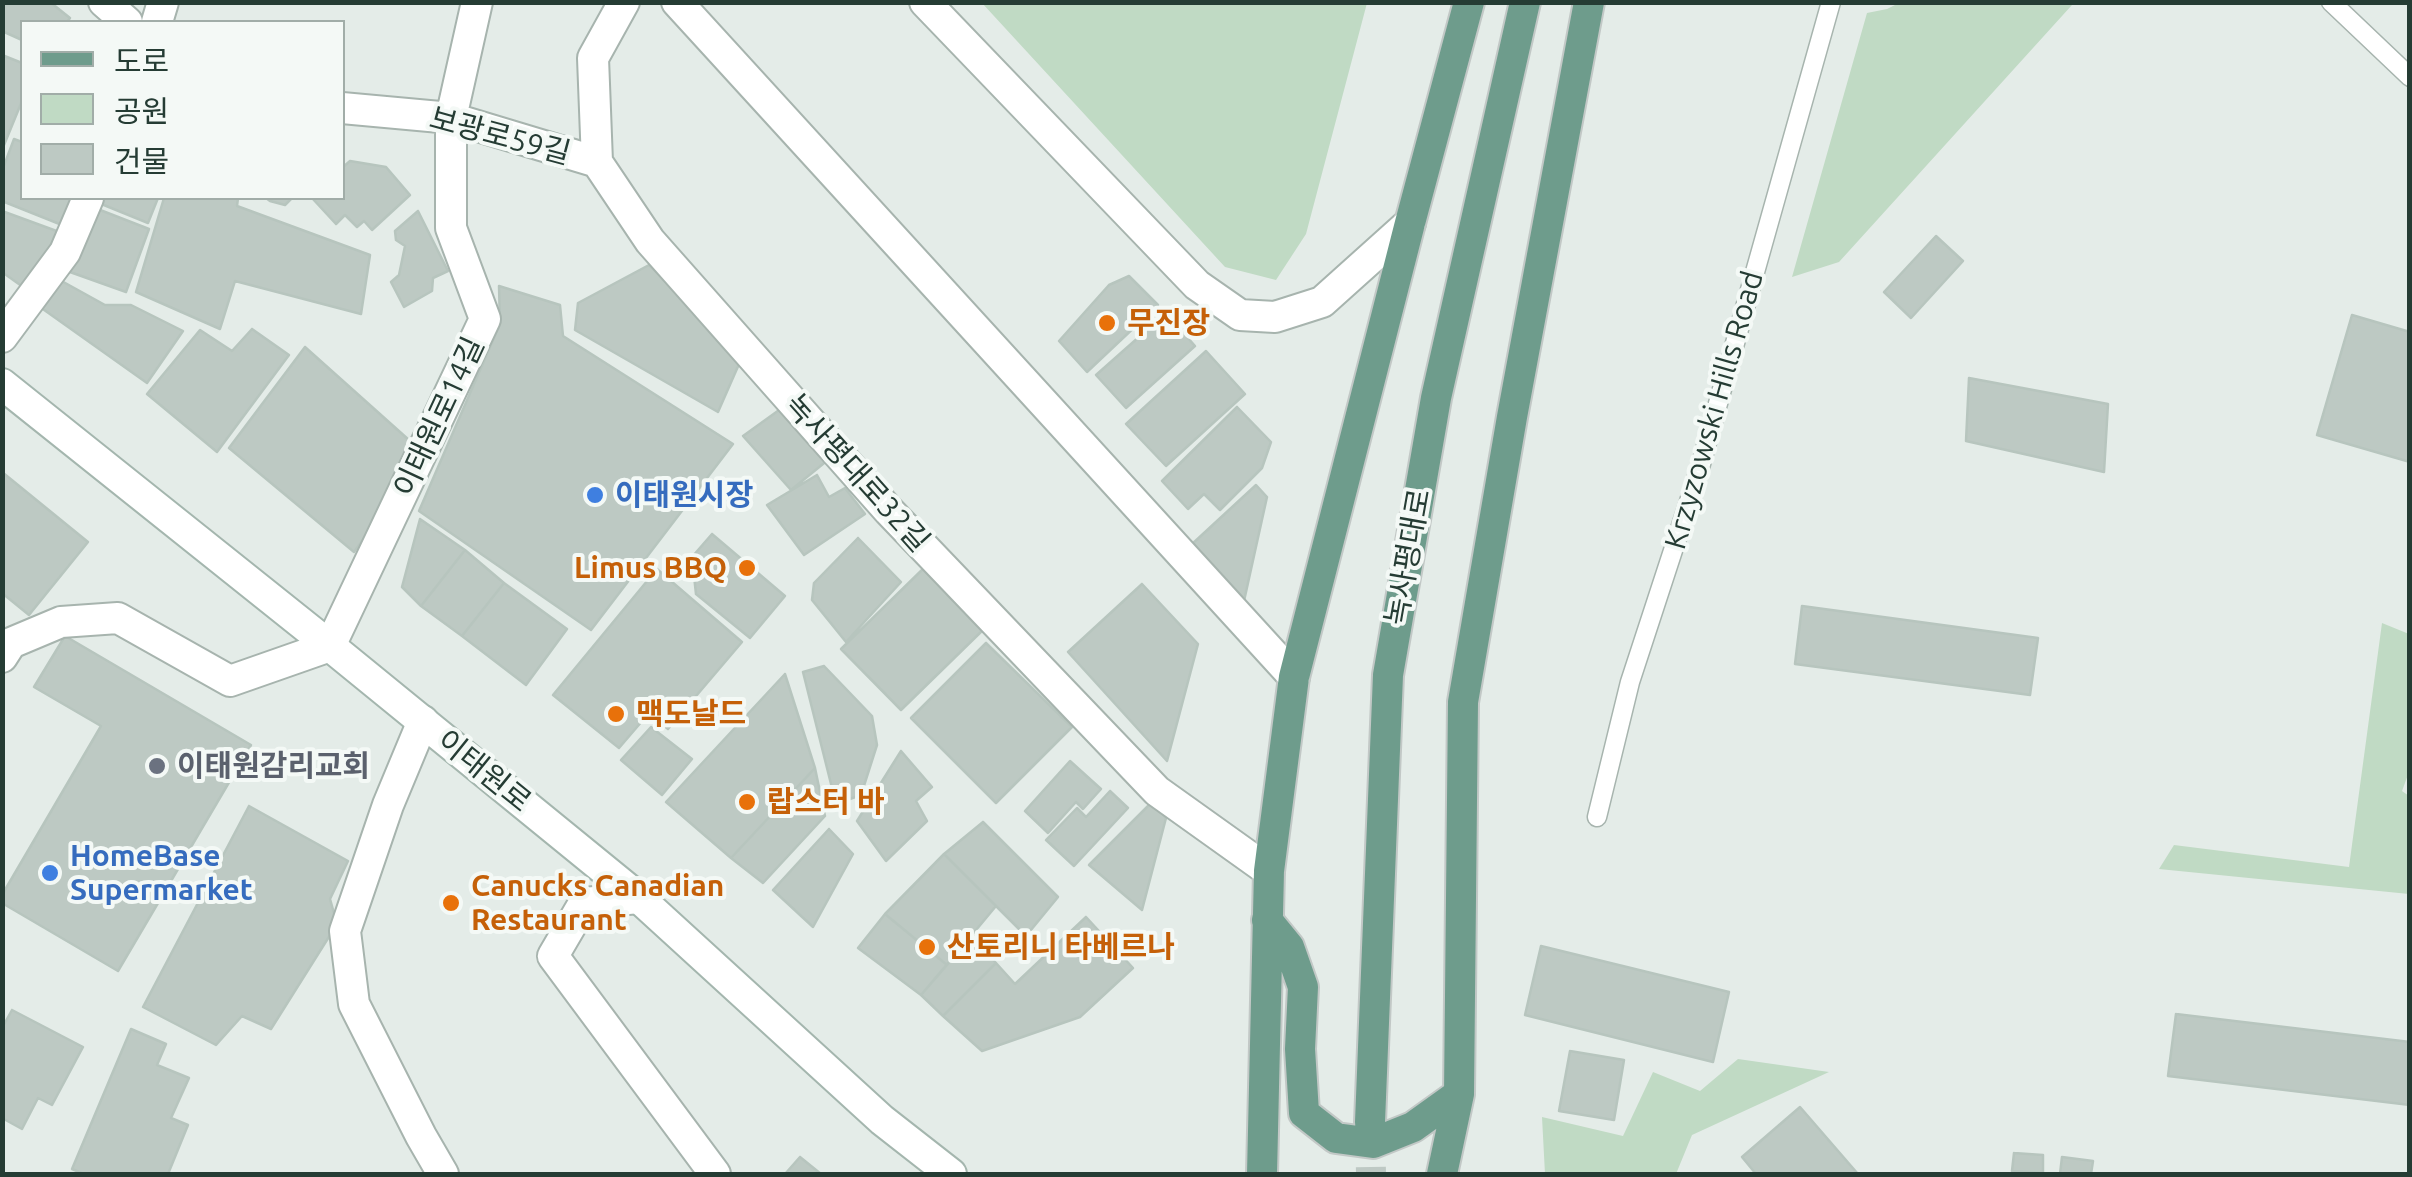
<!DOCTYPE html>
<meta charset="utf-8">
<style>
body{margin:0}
#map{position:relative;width:2412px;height:1177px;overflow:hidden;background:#e4ece8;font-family:Ubuntu,"Noto Sans KR",sans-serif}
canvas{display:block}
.frame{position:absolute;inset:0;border:5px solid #253c34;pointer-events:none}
.legend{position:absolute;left:20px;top:20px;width:325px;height:180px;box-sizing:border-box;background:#f4f9f6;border:2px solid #a1ada8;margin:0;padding:12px 18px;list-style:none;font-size:30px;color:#253c34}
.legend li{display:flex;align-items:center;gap:20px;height:50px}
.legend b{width:50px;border:2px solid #a1ada8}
</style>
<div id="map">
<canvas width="2412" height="1177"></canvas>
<div class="frame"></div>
<ul class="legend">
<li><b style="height:12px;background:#6e9c8c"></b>도로</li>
<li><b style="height:28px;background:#c0dac4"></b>공원</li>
<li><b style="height:28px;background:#bdc9c3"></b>건물</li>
</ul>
</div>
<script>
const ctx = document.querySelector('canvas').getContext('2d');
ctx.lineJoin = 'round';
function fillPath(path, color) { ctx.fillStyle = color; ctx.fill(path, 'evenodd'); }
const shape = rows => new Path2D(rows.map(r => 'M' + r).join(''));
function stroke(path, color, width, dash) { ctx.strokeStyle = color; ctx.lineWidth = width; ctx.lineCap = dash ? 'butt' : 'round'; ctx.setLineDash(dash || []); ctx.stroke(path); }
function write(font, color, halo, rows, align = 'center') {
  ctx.font = font + ' Ubuntu,"Noto Sans KR",sans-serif'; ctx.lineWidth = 8; ctx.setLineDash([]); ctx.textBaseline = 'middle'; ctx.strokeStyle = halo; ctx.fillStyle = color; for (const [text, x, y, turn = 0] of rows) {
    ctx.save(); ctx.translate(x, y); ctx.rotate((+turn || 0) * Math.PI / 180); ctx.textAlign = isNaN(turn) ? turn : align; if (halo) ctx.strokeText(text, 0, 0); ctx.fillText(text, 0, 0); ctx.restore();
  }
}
const green = shape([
 [1901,2,2068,2,2072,5,1839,262,1792,277,1867,13,1887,9],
 [982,3,1367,3,1306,234,1276,280,1225,267],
 [2382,623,2409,634,2409,772,2402,791,2409,796,2409,894,2159,869,2174,845,2349,867],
 [1738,1059,1829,1072,1692,1135,1676,1174,1545,1174,1542,1117,1623,1136,1653,1072,1700,1091]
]);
const building = shape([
 [2,2,50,2,70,18,67,22,22,22,22,40,2,31,2,2],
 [2,55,22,63,22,101,2,150,2,55],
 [14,139,22,142,22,198,79,198,67,227,2,201,2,171,14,139],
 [350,161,386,167,410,195,372,230,364,221,357,227,345,215,336,224,312,198,342,198,342,168,350,161],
 [96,198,158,198,148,223,94,201,96,198],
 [164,198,238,198,237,206,370,255,361,314,235,281,220,329,136,292,164,198],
 [266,198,292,198,285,205,270,201,266,198],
 [95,208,149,229,126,292,70,272,95,208],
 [2,211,62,233,23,287,2,272,2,211],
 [418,211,448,271,433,278,432,291,404,307,391,282,399,275,405,246,396,240,395,231,418,211],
 [1936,236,1963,261,1911,318,1884,292,1936,236],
 [649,265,743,355,718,412,575,330,578,303,649,265],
 [1129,276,1158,305,1087,372,1059,341,1109,285,1129,276],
 [58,279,105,305,131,305,183,331,147,383,40,307,58,279],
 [499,286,560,305,563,336,733,444,591,630,419,511,500,324,499,286],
 [1166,313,1195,346,1126,408,1096,375,1166,313],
 [2352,315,2410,332,2410,462,2317,435,2352,315],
 [252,329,289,355,217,452,147,394,200,330,232,351,252,329],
 [305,347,409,440,384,511,354,552,229,448,305,347],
 [1206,351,1245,394,1166,466,1126,424,1206,351],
 [1969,378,2108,404,2104,472,1966,441,1969,378],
 [793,400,834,455,791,490,743,436,793,400],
 [1237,407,1271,442,1262,468,1220,510,1204,494,1188,509,1162,481,1237,407],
 [2,472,88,542,29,615,2,593,2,472],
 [817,475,829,497,845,488,865,514,804,555,767,505,817,475],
 [1256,485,1267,497,1244,601,1191,545,1256,485],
 [420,519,465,550,421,606,402,587,420,519],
 [712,534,785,596,750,638,696,594,692,557,712,534],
 [858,538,901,582,846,642,812,600,814,583,858,538],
 [465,550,504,583,462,636,421,606,465,550],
 [926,566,986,627,901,710,841,649,926,566],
 [657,569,742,642,668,729,649,713,619,748,553,695,657,569],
 [504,583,567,629,526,685,462,636,504,583],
 [1142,584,1198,644,1167,761,1068,652,1142,584],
 [1802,606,2038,638,2030,695,1795,664,1802,606],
 [65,636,251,745,118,971,2,903,2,895,101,726,34,687,65,636],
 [986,643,1072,727,996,803,911,718,986,643],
 [824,666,872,716,877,745,861,795,836,804,803,672,824,666],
 [785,674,815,768,731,858,666,802,785,674],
 [651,727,692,759,662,795,621,760,651,727],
 [901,751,932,787,916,801,927,821,886,861,857,821,901,751],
 [1070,761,1101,789,1083,809,1076,802,1048,833,1025,811,1070,761],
 [815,768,825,816,763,883,731,858,815,768],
 [1110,791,1128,808,1074,866,1046,840,1077,808,1086,817,1110,791],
 [1152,802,1166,818,1142,910,1089,865,1152,802],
 [249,806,348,861,330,899,337,924,271,1029,242,1016,216,1045,143,1007,249,806],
 [983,822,1058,897,1026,936,944,854,983,822],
 [829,829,853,854,813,927,773,890,829,829],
 [944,854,996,906,947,965,885,914,944,854],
 [885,914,947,965,921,995,858,948,885,914],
 [1086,917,1133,968,1080,1017,982,1051,943,1016,996,963,1015,984,1086,917],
 [971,936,996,963,943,1016,921,995,971,936],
 [1541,946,1729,992,1713,1062,1525,1015,1541,946],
 [12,1010,83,1047,52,1105,38,1098,22,1129,2,1118,2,1028,12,1010],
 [2176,1014,2410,1042,2410,1105,2168,1076,2176,1014],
 [131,1029,166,1044,157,1065,189,1078,171,1118,188,1125,168,1174,84,1174,72,1169,131,1029],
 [1570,1051,1624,1060,1614,1120,1559,1111,1570,1051],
 [1800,1107,1858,1174,1756,1174,1742,1157,1800,1107],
 [2014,1153,2043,1155,2043,1173,2012,1171,2014,1153],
 [800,1157,821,1174,785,1174,800,1157],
 [2062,1157,2093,1161,2091,1174,2060,1174,2062,1157]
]);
const primaryTunnel = shape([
 [1370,1122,1371,1174]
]);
const lane = shape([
 [2331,2,2410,77],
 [1597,817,1630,682,1699,471,1831,2]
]);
const street = shape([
 [104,2,127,22],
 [624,2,593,58,597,162,650,241,889,511,1157,791,1269,871],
 [677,2,1294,677],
 [925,2,1197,285,1240,315,1275,317,1322,302,1410,223],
 [157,22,163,2],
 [342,108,451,118,597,162],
 [2,337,65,252,88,198],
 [2,657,11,643,61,622,118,618,230,681,330,646,485,319,451,228,451,118,477,2],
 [423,721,388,805,345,931,354,1004,421,1136,443,1174],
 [639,898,584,903,553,956,715,1174]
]);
const secondary = shape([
 [2,384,330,646,639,898,882,1120,951,1174]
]);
const primary = shape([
 [1267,920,1289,947,1303,987,1300,1049,1304,1113,1336,1138,1373,1143,1413,1127,1459,1094],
 [1370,1122,1388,675,1436,398,1525,2],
 [1262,1174,1269,871,1294,677,1410,223,1469,2],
 [1442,1174,1459,1094,1463,702,1512,417,1589,2]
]);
const markers = [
 [1107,323,10,"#e8710a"],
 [595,495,10,"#3f7fe0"],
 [747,568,10,"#e8710a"],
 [616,714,10,"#e8710a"],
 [157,766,10,"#6b7280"],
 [747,802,10,"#e8710a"],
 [50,873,10,"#3f7fe0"],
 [451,903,10,"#e8710a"],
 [927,947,10,"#e8710a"]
];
const streetNames = [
 ["보광로59길",500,136,15],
 ["Krzyzowski Hills Road",1714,410,-74],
 ["이태원로14길",439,417,-65],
 ["녹사평대로32길",857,473,48],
 ["녹사평대로",1408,557,-80],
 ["이태원로",484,771,39]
];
const foodNames = [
 ["무진장",1127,323],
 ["Limus BBQ",727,568,"right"],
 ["맥도날드",636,714],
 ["랍스터 바",767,802],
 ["Canucks Canadian",471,886],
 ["Restaurant",471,920],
 ["산토리니 타베르나",947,947]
];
const shopNames = [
 ["이태원시장",615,495],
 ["HomeBase",70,856],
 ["Supermarket",70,890]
];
const worshipNames = [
 ["이태원감리교회",177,766]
];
fillPath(green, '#c0dac4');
fillPath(building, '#bdc9c3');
stroke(building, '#b7c5be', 2.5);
stroke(primaryTunnel, '#bec9c4', 30, [30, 15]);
stroke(lane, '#a7b4ae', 21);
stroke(street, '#a7b4ae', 34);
stroke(secondary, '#a4b6ae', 34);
stroke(primary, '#c2c8c6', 34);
stroke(lane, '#fff', 18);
stroke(street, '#fff', 30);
stroke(secondary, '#fff', 30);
stroke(primary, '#6e9c8c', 30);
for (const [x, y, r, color] of markers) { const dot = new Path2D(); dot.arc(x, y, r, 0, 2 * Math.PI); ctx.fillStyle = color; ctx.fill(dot); stroke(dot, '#f4f9f6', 4); }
write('30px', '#253c34', '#f4f9f6', streetNames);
write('bold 30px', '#c56008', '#f4f9f6', foodNames, 'left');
write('bold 30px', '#366cbe', '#f4f9f6', shopNames, 'left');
write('bold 30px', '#5b616d', '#f4f9f6', worshipNames, 'left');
</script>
